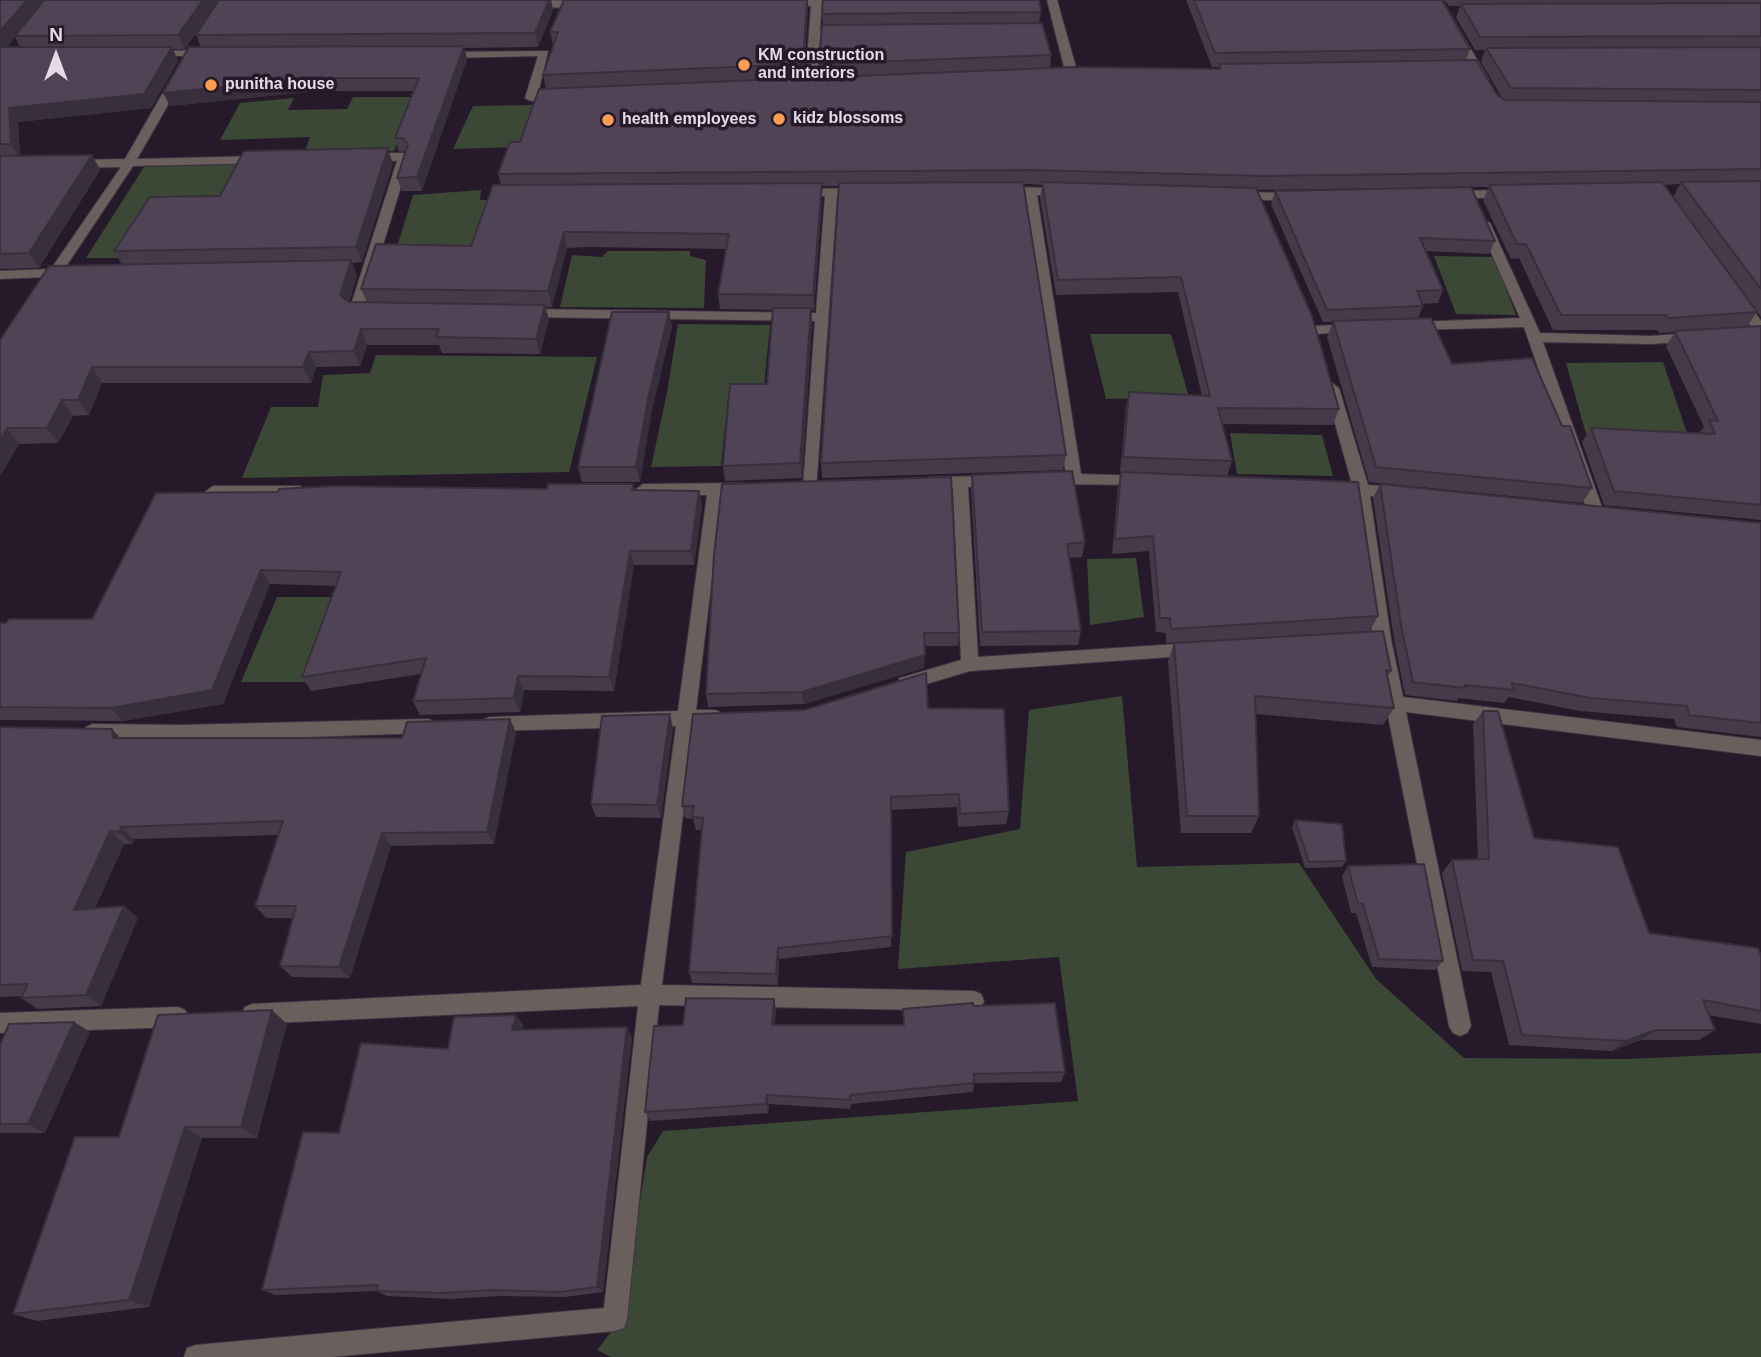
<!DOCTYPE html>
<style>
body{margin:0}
#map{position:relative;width:1761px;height:1357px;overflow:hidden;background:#25192a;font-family:Helvetica,sans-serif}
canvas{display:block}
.north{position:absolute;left:21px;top:21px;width:70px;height:70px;-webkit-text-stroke:5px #25192a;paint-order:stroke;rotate:0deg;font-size:19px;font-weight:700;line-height:28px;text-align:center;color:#e3dbe6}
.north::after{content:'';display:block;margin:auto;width:24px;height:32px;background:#e3dbe6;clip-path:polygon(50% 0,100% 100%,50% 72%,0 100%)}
</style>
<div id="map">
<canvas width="1761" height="1357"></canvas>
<div class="north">N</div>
</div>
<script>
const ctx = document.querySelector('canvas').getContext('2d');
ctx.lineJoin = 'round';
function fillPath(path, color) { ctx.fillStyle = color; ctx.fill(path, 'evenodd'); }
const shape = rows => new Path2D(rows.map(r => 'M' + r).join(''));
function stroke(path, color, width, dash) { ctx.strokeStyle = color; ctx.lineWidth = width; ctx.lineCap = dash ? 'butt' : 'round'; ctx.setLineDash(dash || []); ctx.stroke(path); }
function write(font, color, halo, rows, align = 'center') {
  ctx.font = font + ' Helvetica,sans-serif'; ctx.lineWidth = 7; ctx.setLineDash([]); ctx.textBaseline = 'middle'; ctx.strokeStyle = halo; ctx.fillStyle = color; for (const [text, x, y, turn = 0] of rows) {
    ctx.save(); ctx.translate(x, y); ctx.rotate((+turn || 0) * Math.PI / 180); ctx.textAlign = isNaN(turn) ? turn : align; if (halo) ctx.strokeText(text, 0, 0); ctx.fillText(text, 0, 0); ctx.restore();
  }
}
const green = shape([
 [353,97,416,97,394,151,305,151,310,137,220,140,240,103,294,98,288,110,347,109],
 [534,105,519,147,453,149,473,106],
 [249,164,224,209,123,258,86,258,144,167],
 [481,190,480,200,495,200,478,250,395,253,413,195],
 [608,251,690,251,690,256,706,260,704,308,560,307,572,255,602,257],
 [1434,256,1494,257,1516,315,1456,314],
 [678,324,770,325,763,396,728,397,721,466,651,467,667,393],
 [1090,334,1171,334,1189,397,1106,399],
 [376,355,597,357,569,472,242,478,271,407,318,407,323,375,370,373],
 [1663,362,1690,442,1586,434,1566,363],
 [1230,433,1322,435,1333,476,1237,474],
 [1136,558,1144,617,1090,625,1087,559],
 [277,597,334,597,305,682,241,682],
 [1122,696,1137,867,1299,863,1376,979,1464,1058,1626,1059,1761,1053,1761,1357,611,1357,597,1350,621,1319,647,1157,663,1131,1078,1101,1059,957,898,969,906,852,1020,829,1029,710]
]);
const minor = shape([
 [536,0,585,1,590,4,585,7,539,8,534,5,536,0],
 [822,0,820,31,845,31,850,34,845,37,820,37,817,86,811,89,805,86,811,6,784,6,779,3,784,0,822,0],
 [1047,0,1057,0,1077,71,1090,72,1090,76,1072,78,1066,75,1047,0],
 [1432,0,1442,0,1489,80,1487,82,1477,80,1432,0],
 [154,51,210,50,215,53,210,56,150,56,149,54,154,51],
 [548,51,538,94,559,93,563,94,563,98,531,101,525,98,538,56,444,58,439,55,444,52,548,51],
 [178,74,184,77,137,159,262,156,266,157,266,163,133,166,65,268,70,272,68,275,60,276,52,288,47,289,40,285,46,277,0,279,0,271,51,269,121,167,73,168,67,164,73,160,125,159,172,77,178,74],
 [367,153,404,153,410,157,364,307,375,308,377,311,370,315,356,315,349,311,397,161,363,160,363,154,367,153],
 [1003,187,1062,188,1068,192,1062,196,1037,195,1081,474,1144,476,1152,481,1149,485,1049,484,1041,479,1049,474,1066,474,1024,195,999,194,997,191,1003,187],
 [863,188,867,189,867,195,837,196,816,491,806,491,803,487,815,321,524,317,517,313,524,309,816,313,825,196,800,197,794,193,800,189,863,188],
 [1507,190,1513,194,1511,197,1451,199,1445,195,1451,191,1507,190],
 [1237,192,1297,193,1303,197,1297,201,1233,199,1231,196,1237,192],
 [1484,219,1490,223,1540,333,1650,336,1695,333,1702,337,1695,341,1650,344,1543,342,1604,513,1602,517,1590,517,1588,513,1524,327,1413,330,1406,326,1413,322,1520,318,1478,223,1484,219],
 [1739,295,1744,296,1761,321,1761,335,1756,334,1732,299,1739,295],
 [1354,324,1359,325,1359,331,1316,334,1309,330,1316,326,1354,324],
 [1332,383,1339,388,1368,485,1399,487,1407,493,1399,499,1370,496,1391,639,1403,697,1761,740,1761,756,1406,712,1471,1026,1467,1033,1460,1036,1453,1033,1449,1026,1373,639,1354,495,1336,494,1328,488,1336,482,1352,484,1325,388,1332,383],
 [993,476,1001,481,998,485,968,487,978,657,1193,643,1199,645,1202,650,1199,655,970,671,906,690,900,688,897,683,900,678,961,660,953,488,930,489,922,483,930,477,993,476],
 [745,483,753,489,750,493,722,495,696,710,714,710,720,712,723,717,720,722,714,724,694,725,662,985,974,991,981,994,984,1001,981,1008,974,1011,659,1005,627,1319,624,1328,615,1331,331,1357,184,1357,187,1348,196,1345,604,1308,638,1006,252,1024,245,1021,241,1014,245,1007,252,1004,641,985,676,726,490,731,484,729,481,724,484,719,490,717,678,711,707,495,643,496,635,490,643,484,745,483],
 [213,486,300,486,308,492,300,498,213,498,205,492,213,486],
 [428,719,434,721,437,726,434,731,428,733,182,741,92,740,86,737,83,732,86,727,92,724,182,725,428,719],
 [178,1007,185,1010,189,1017,185,1024,178,1027,0,1033,0,1013,178,1007]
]);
const wall = shape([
 [0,0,551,0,553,10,538,47,464,48,467,59,422,191,402,191,397,178,406,151,399,152,395,138,414,91,318,91,170,106,201,47,196,35,219,0,185,49,173,49,178,61,151,108,18,122,20,156,92,155,100,170,39,268,0,269],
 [15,37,20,47,7,47],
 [564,0,808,0,804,78,820,77,819,64,823,25,822,14,1041,12,1039,23,1051,55,1050,68,1218,69,1219,67,1212,67,1186,0,1442,0,1470,49,1466,60,1497,95,1502,98,1481,62,1485,50,1475,50,1456,18,1460,6,1449,6,1444,0,1761,0,1761,317,1673,197,1680,184,1663,185,1757,312,1747,327,1761,326,1761,520,1604,505,1582,442,1591,428,1699,433,1704,427,1666,346,1675,332,1659,333,1657,330,1553,330,1519,258,1511,259,1483,200,1489,187,1471,187,1495,241,1489,254,1426,251,1443,290,1438,303,1422,304,1423,306,1418,318,1452,364,1562,426,1592,488,1582,503,1369,482,1327,337,1333,322,1323,322,1271,204,1275,191,1393,188,1257,190,1339,409,1333,425,1222,424,1232,461,1227,476,1120,472,1126,407,1129,392,1202,396,1178,292,1056,295,1040,198,1042,185,1030,184,1024,184,1066,455,1063,470,822,478,821,463,839,186,822,186,822,199,814,310,811,310,812,324,802,478,725,481,723,466,767,384,773,310,720,309,718,294,726,249,587,247,567,248,552,307,545,307,549,320,540,354,442,353,439,345,367,345,360,366,316,367,311,383,102,383,89,415,73,416,58,443,19,444,0,476,0,340,122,265,114,251,220,196,393,164,362,262,352,263,357,276,349,302,367,302,361,289,471,246,501,185,498,174,520,142,546,89,543,75,553,45,550,32],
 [669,312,672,327,652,409,640,482,582,482,578,467],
 [1121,472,1378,616,1370,631,1166,643,1166,633,1156,632,1149,551,1112,554,1118,487],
 [972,475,1085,542,1082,557,1069,558,1081,631,1078,645,980,646,971,490],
 [633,484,635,490,699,491,702,506,694,565,634,565,614,691,524,690,520,712,420,715,413,701,421,674,311,691,302,677,336,586,270,584,223,704,123,721,0,720,0,623,92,619,156,493,547,489],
 [1380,484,1761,523,1761,737,1677,727,1674,719,1580,711,1509,697,1504,703,1458,698,1457,701,1405,695,1394,639,1373,498],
 [714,555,959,633,958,646,924,646,924,668,804,704,708,707,706,694],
 [1383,631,1391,671,1387,678,1394,708,1383,725,1255,714,1259,816,1251,833,1181,833,1168,661,1174,643],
 [928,708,1009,811,1006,824,958,827,957,807,891,810,891,947,779,959,778,985,692,983,689,972,702,830,696,830,693,819,685,818,682,806],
 [1483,711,1534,838,1649,933,1761,956,1761,1024,1708,1015,1715,1030,1699,1040,1641,1040,1611,1051,1509,1045,1491,972,1462,971,1442,873,1452,860,1478,860,1473,724],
 [510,719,516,733,494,844,391,846,350,978,292,977,280,966,293,918,266,918,255,906,278,835,134,839,132,844,124,844,95,908,124,906,138,918,101,1006,38,1009,21,998,23,996,0,997,0,727,120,738,402,738],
 [673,728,661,818,596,817,591,804],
 [1295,820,1346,861,1342,867,1305,868,1292,827],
 [1348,866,1443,961,1435,970,1372,967,1356,913,1351,913,1342,876],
 [774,999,776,1010,775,1025,903,1025,903,1009,973,1006,1065,1072,1061,1082,974,1083,973,1092,851,1104,850,1109,769,1104,768,1113,650,1121,645,1112,683,1025],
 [516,1015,523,1025,522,1030,632,1037,603,1292,565,1297,500,1296,450,1299,387,1296,376,1291,275,1295,262,1290,339,1133,448,1049],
 [74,1022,90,1032,45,1133,0,1133,0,1045],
 [287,1024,257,1138,202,1138,149,1307,37,1321,13,1314,119,1137]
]);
const shadedWall = shape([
 [27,0,47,0,4,50,0,51,0,31],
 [203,0,219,0,185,49,178,35],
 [549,0,551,0,553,10,538,47,535,33],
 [807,0,808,9,804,80,803,64],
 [464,46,467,59,422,191,417,177],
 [172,47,178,61,151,108,18,122,20,158,11,144,9,108],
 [313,78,318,91,170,106,163,93],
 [388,148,393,164,362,262,356,247],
 [92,155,100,170,39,268,29,253],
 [822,183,822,199,814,310,813,295],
 [564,232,567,248,552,307,548,291],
 [351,260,357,276,346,310,340,295],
 [545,305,549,320,540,354,536,339],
 [811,308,812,324,802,478,800,463],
 [669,312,672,327,652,409,640,482,636,467,649,394],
 [361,329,367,345,360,366,354,351],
 [309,352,316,367,311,383,303,367],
 [92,367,102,383,89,415,78,400],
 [62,400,73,416,58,443,47,428],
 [7,428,19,444,0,476,0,440],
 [699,491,702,506,694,565,691,551],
 [630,551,634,565,614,691,609,677],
 [261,570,270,584,223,704,123,721,111,708],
 [925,655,924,668,804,704,802,692],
 [518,676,524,690,520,712,514,698],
 [670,714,673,728,661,818,657,805],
 [510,719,516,733,494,844,487,832],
 [112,729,125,743,113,738],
 [121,827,134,839,132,844,119,832],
 [110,831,124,844,89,922,74,910],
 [382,833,391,846,350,978,339,967],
 [124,906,138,918,101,1006,86,995],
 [778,948,779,959,778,985,776,974],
 [774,999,776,1010,774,1035,772,1025],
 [272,1010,287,1024,257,1138,241,1127],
 [516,1015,523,1025,519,1040,512,1030],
 [74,1022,90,1032,45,1133,28,1124],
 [627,1027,632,1037,603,1292,597,1287],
 [1656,1030,1641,1040,1611,1051,1625,1041],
 [767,1095,769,1104,768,1113,766,1104],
 [185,1127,202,1138,149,1307,129,1300]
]);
const building = shape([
 [0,0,27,0,0,31,0,0],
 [44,0,203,0,178,35,15,36,44,0],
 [219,0,549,0,535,33,196,35,219,0],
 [564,0,807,0,803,64,543,75,558,32,550,32,564,0],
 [823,0,1039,0,1041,12,822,14,823,0],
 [1194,0,1442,0,1470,49,1215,53,1194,0],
 [1761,3,1761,36,1480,37,1461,4,1761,3],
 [1042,23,1051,55,819,64,822,25,1042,23],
 [464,46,417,177,397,178,408,144,403,138,395,138,419,78,313,78,163,93,189,47,464,46],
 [0,47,172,47,144,94,9,108,11,144,0,144,0,47],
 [1761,47,1761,90,1511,88,1486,48,1761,47],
 [1476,60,1497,95,1505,100,1761,102,1761,169,1263,176,1032,170,498,174,510,142,520,142,539,89,1074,67,1221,69,1219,64,1476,60],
 [388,148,356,247,114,251,150,197,220,196,244,151,388,148],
 [92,155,29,253,0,254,0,156,92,155],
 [1761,181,1761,289,1681,182,1761,181],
 [1023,182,1066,455,821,463,839,183,1023,182],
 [1042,182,1256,188,1312,316,1339,409,1218,408,1232,461,1123,457,1129,392,1210,396,1181,277,1058,280,1042,182],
 [1662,182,1757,312,1668,318,1666,315,1561,315,1526,244,1517,244,1489,185,1662,182],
 [822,183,813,295,718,294,729,234,583,232,564,232,548,291,361,289,376,244,471,246,493,185,822,183],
 [1471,187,1495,241,1420,238,1443,290,1417,291,1423,306,1327,310,1275,191,1471,187],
 [351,260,340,295,349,302,545,305,536,339,436,337,439,329,361,329,354,351,309,352,303,367,92,367,78,400,62,400,47,428,7,428,0,440,0,340,49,266,351,260],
 [773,308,811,308,800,463,723,466,730,384,767,384,773,308],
 [612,312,669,312,649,394,636,467,578,467,612,312],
 [1431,318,1452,364,1532,358,1562,426,1570,426,1592,488,1376,467,1333,321,1431,318],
 [1761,326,1761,505,1614,491,1591,428,1715,434,1709,420,1718,421,1675,331,1761,326],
 [1072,471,1085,542,1067,544,1081,631,982,632,972,475,1072,471],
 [1121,472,1358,482,1378,616,1171,629,1170,618,1160,618,1153,536,1115,539,1121,472],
 [951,477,959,633,924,633,925,655,802,692,706,694,714,555,722,484,951,477],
 [548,484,633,484,632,490,699,491,691,551,630,551,609,677,518,676,514,698,413,701,426,658,302,677,341,572,261,570,212,690,111,708,0,707,0,623,6,623,9,619,92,619,156,493,278,492,279,489,335,486,547,489,548,484],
 [1380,484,1761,523,1761,723,1689,715,1687,706,1591,698,1512,683,1514,690,1465,685,1465,688,1413,682,1401,625,1380,484],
 [1383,631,1391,671,1386,670,1394,708,1255,696,1259,816,1187,816,1174,643,1383,631],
 [926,673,928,708,1004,709,1009,811,960,814,959,794,891,797,892,936,778,948,776,974,689,972,703,818,692,817,694,806,682,806,693,714,804,710,926,673],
 [1483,711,1498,711,1534,838,1618,847,1649,933,1758,948,1761,956,1761,1011,1703,1000,1715,1030,1656,1030,1625,1041,1522,1035,1503,961,1473,960,1452,860,1489,859,1483,711],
 [670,714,657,805,591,804,602,716,670,714],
 [510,719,487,832,382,833,339,967,280,966,296,906,255,906,283,821,121,827,119,832,110,831,74,910,124,906,86,995,21,998,28,984,0,985,0,727,112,729,113,738,402,738,407,722,510,719],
 [1295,820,1342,824,1346,861,1309,862,1295,820],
 [1424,864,1443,961,1379,959,1363,904,1358,904,1348,866,1424,864],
 [686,998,774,999,772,1025,904,1025,903,1009,973,1003,973,1006,1055,1003,1065,1072,974,1074,974,1083,850,1095,850,1100,767,1095,766,1104,645,1112,654,1026,683,1025,686,998],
 [272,1010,241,1127,185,1127,129,1300,13,1314,75,1137,119,1137,158,1015,272,1010],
 [516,1015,512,1030,627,1027,597,1287,559,1292,492,1290,441,1293,376,1291,378,1285,262,1290,303,1132,339,1133,361,1043,448,1049,454,1017,516,1015],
 [74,1022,28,1124,0,1124,0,1045,9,1024,74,1022]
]);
const markers = [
 [744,65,7,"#fc9d54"],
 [211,85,7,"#fc9d54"],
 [779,119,7,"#fc9d54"],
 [608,120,7,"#fc9d54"]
];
const farPoinames = [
 ["KM construction",758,56],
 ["and interiors",758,74],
 ["punitha house",225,85],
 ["kidz blossoms",793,119],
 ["health employees",622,120]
];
fillPath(green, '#3b4836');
stroke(minor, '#403444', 2);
fillPath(minor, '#6b5f5e');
fillPath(wall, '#453a4a');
fillPath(shadedWall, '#382f3c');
fillPath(building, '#504356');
stroke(building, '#382f3c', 2);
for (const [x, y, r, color] of markers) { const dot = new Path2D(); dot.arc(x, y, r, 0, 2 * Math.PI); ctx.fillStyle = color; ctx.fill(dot); stroke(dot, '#25192a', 2.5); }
write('bold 16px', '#e3dbe6', '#25192a', farPoinames, 'left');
</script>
